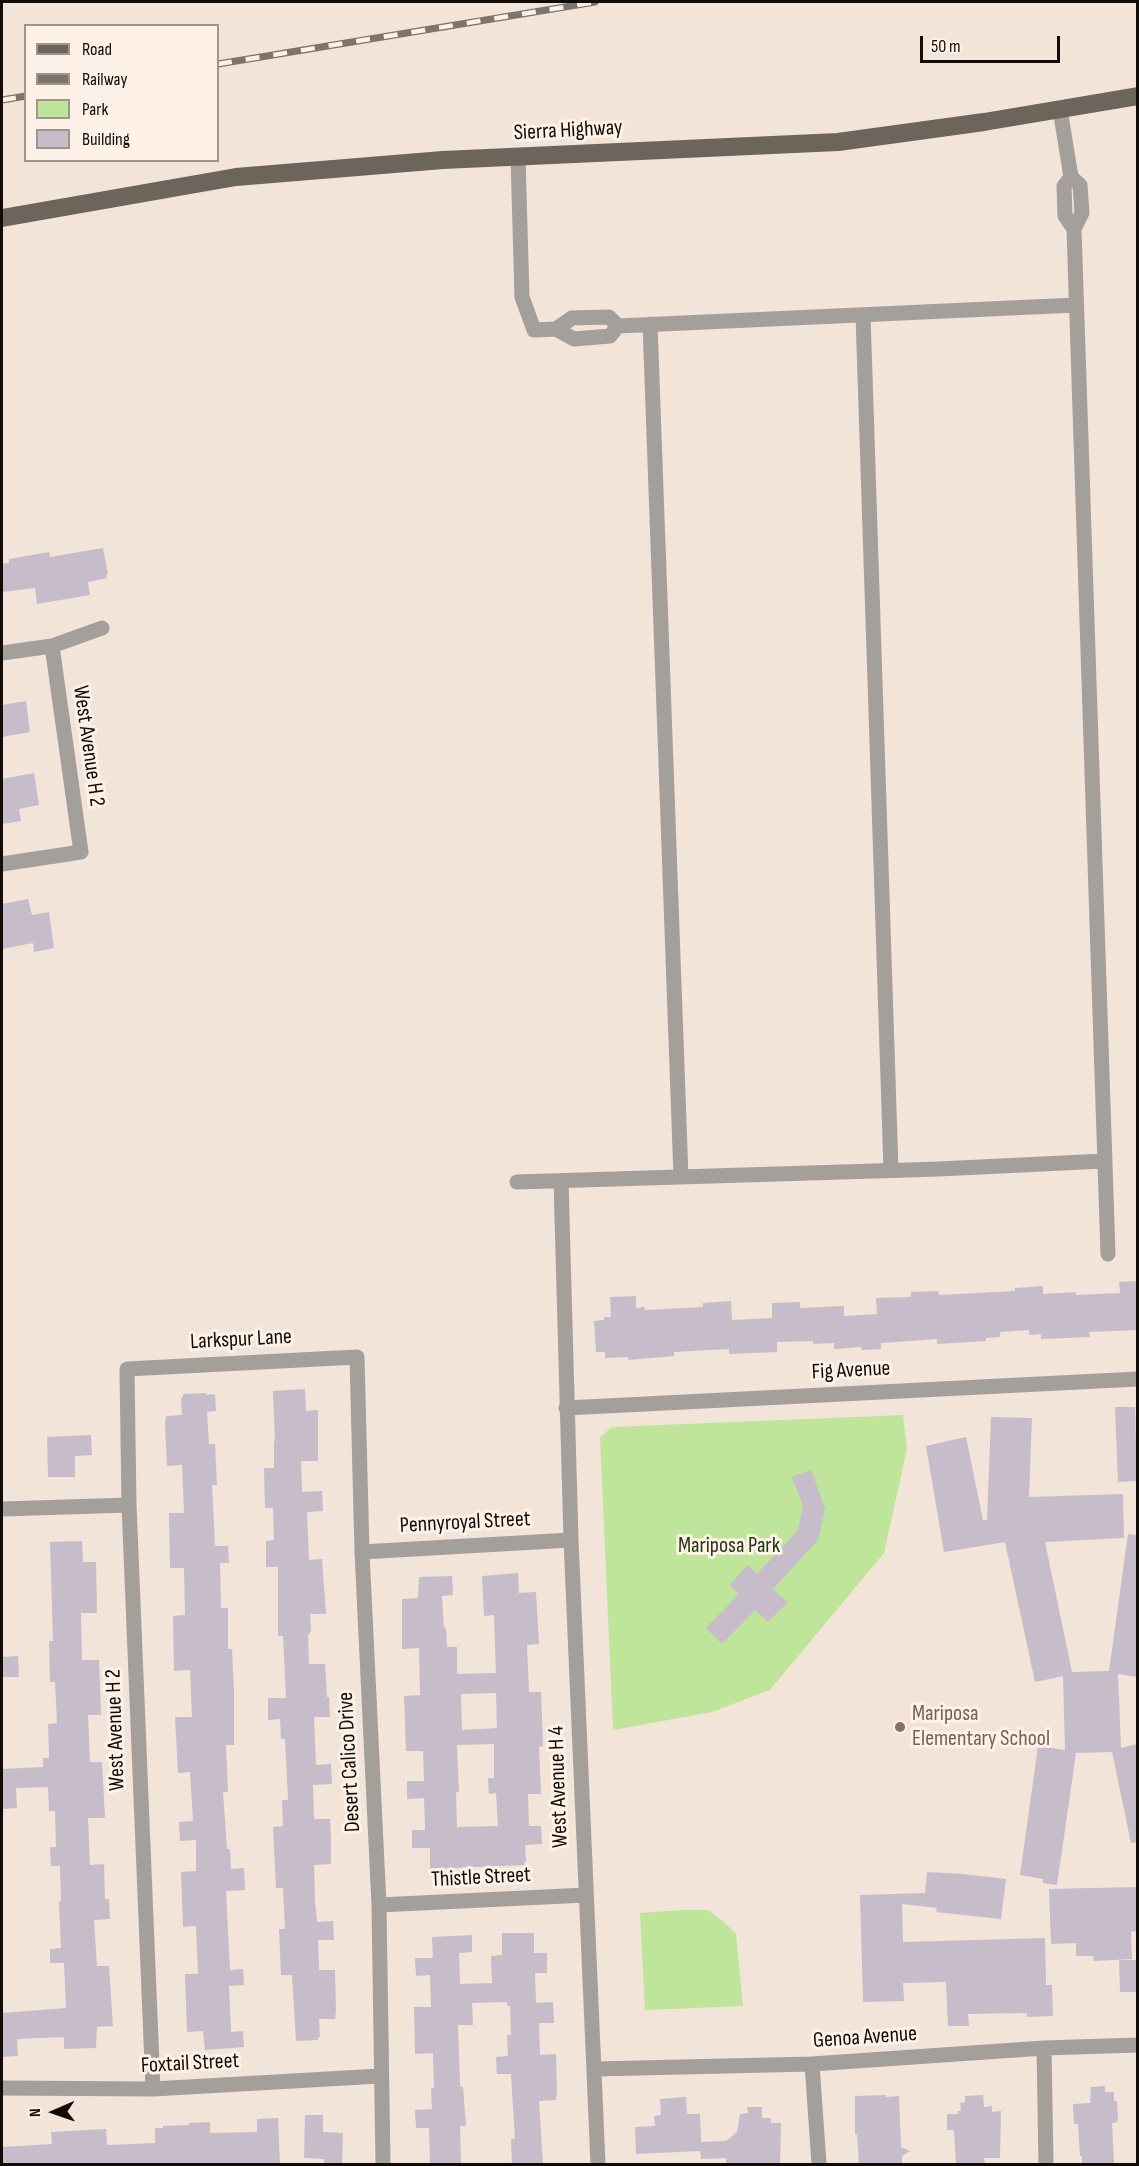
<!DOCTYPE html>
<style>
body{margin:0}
#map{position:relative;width:1139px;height:2166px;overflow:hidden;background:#f2e4d8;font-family:"Sofia Sans Condensed",sans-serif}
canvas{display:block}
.frame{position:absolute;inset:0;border:3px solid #110c08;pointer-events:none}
.legend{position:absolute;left:24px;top:24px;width:195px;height:138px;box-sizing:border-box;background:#fdf1e8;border:2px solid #9f958e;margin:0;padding:8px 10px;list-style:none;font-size:18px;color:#110c08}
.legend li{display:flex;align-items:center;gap:12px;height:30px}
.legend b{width:30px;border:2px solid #9f958e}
.north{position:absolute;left:24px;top:2082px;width:60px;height:60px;-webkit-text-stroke:4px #fdf1e8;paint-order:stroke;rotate:268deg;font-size:16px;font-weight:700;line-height:24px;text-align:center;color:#110c08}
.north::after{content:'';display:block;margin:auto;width:21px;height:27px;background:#110c08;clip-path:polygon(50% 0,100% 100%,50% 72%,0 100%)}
.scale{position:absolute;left:920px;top:36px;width:140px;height:27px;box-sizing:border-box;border:3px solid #110c08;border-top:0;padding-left:8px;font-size:18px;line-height:21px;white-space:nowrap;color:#110c08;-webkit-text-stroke:4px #fdf1e8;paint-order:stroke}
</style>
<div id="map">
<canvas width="1139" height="2166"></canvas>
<div class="frame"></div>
<ul class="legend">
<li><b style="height:8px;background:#6d645b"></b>Road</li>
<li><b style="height:8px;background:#7d746c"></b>Railway</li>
<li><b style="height:16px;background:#bee59a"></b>Park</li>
<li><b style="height:16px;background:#c6bcca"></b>Building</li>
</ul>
<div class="north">N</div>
<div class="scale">50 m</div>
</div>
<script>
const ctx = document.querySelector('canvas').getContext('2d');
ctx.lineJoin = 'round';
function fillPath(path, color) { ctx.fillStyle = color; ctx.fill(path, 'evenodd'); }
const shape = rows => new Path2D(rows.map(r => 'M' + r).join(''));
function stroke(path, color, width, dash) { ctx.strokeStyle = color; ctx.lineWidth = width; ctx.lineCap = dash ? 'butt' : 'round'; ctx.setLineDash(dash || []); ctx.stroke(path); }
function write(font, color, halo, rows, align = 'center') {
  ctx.font = font + ' "Sofia Sans Condensed",sans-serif'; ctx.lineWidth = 6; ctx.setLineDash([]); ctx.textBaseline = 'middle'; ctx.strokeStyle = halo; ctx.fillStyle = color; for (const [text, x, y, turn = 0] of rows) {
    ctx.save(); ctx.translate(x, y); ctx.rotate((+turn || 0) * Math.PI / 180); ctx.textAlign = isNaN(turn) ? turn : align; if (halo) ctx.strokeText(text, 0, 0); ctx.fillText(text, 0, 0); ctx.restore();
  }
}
const green = shape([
 [903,1415,907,1449,884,1553,770,1690,712,1712,613,1730,600,1437,612,1427],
 [683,1910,708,1910,724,1922,736,1934,743,2006,645,2010,640,1913]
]);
const building = shape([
 [103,548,108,574,106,575,107,578,88,582,90,595,37,604,35,588,2,592,2,564,9,563,9,559,49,552,50,557],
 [26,701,30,732,2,737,2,705],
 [34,773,39,805,19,809,21,821,2,824,2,779],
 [28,899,32,915,49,912,54,948,34,952,33,943,2,949,2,904],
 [1137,1281,1137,1330,1089,1332,1090,1337,1041,1339,1041,1334,1029,1335,1029,1330,1000,1332,1000,1337,986,1338,986,1341,937,1344,937,1339,896,1342,881,1343,881,1349,862,1350,861,1347,834,1349,834,1343,813,1344,813,1341,777,1342,777,1352,729,1354,729,1349,674,1352,674,1356,628,1360,628,1357,605,1358,605,1352,596,1352,594,1321,604,1320,604,1317,611,1317,610,1297,636,1296,636,1308,644,1307,645,1310,703,1307,703,1303,731,1301,732,1320,772,1318,772,1303,800,1302,800,1308,844,1306,844,1316,877,1314,876,1298,911,1297,911,1292,938,1291,939,1295,1015,1291,1015,1288,1043,1286,1043,1294,1076,1292,1076,1295,1120,1293,1119,1282],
 [305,1389,306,1411,318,1410,318,1461,301,1461,302,1492,322,1491,323,1511,307,1512,309,1560,322,1559,326,1614,310,1614,311,1631,308,1635,309,1664,325,1664,327,1697,329,1697,330,1717,314,1717,316,1765,331,1764,332,1784,313,1785,314,1819,330,1819,331,1837,331,1864,314,1865,315,1901,317,1922,333,1921,334,1940,318,1940,319,1970,335,1970,336,2011,335,2019,319,2019,320,2037,318,2037,318,2040,296,2041,292,1975,281,1975,279,1929,285,1929,283,1888,276,1888,273,1827,283,1826,282,1800,288,1800,285,1739,281,1739,280,1719,268,1720,268,1698,286,1698,283,1636,278,1636,278,1567,266,1567,266,1541,274,1540,273,1508,265,1508,264,1468,274,1468,274,1441,275,1441,273,1391],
 [206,1393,206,1395,215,1394,216,1411,207,1412,209,1444,215,1444,217,1485,212,1485,215,1546,228,1546,229,1563,220,1563,221,1608,228,1608,228,1649,232,1649,234,1691,234,1745,226,1745,228,1792,223,1792,227,1849,230,1849,231,1869,244,1868,245,1890,226,1891,230,1970,243,1969,244,1985,229,1986,231,2032,243,2031,244,2047,205,2050,203,2031,187,2032,185,1974,198,1974,196,1926,183,1927,181,1872,196,1871,196,1840,180,1841,179,1822,193,1821,190,1772,178,1773,175,1717,192,1717,190,1670,174,1671,173,1616,185,1615,184,1568,170,1568,169,1513,184,1513,182,1465,167,1466,165,1424,166,1416,182,1415,181,1398,183,1397,183,1394],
 [1115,1407,1135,1407,1137,1481,1118,1482],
 [991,1417,1032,1418,1029,1497,1123,1494,1124,1538,1045,1542,1072,1672,1109,1671,1128,1534,1137,1535,1137,1677,1118,1674,1121,1748,1137,1744,1137,1842,1131,1843,1112,1752,1076,1753,1057,1885,1043,1883,1043,1879,1020,1875,1038,1746,1065,1750,1063,1676,1035,1682,1005,1542,944,1552,926,1446,966,1437,983,1520,987,1520],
 [91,1435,92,1455,75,1456,75,1477,48,1477,47,1437],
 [811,1470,825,1508,818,1540,773,1589,788,1602,768,1622,755,1610,722,1644,706,1628,739,1594,729,1585,748,1565,757,1574,798,1530,803,1506,792,1477],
 [82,1541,83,1562,96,1562,97,1613,81,1613,82,1660,99,1660,101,1715,88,1715,90,1762,102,1762,105,1818,88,1818,90,1865,104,1864,105,1899,109,1899,110,1919,94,1920,97,1966,109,1966,113,2026,97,2027,96,2048,64,2049,64,2037,17,2039,18,2056,2,2057,2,2013,66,2008,64,1963,50,1963,50,1949,61,1948,59,1902,61,1901,60,1866,51,1866,50,1847,56,1847,55,1811,49,1811,48,1787,16,1788,17,1808,2,1809,2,1769,43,1767,43,1758,49,1758,48,1724,57,1723,55,1682,50,1682,49,1641,53,1641,50,1542],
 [518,1573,519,1593,536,1592,539,1644,527,1645,529,1692,541,1692,543,1746,539,1747,541,1794,528,1794,529,1826,541,1826,542,1844,525,1845,526,1862,524,1862,525,1865,430,1869,430,1848,412,1848,412,1830,425,1830,424,1798,407,1799,407,1781,424,1781,423,1751,406,1751,404,1696,420,1695,419,1648,402,1649,402,1599,418,1598,419,1577,452,1576,453,1595,442,1596,444,1628,446,1627,447,1647,457,1647,457,1674,496,1673,494,1615,484,1616,482,1576],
 [496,1693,497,1728,462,1730,461,1694],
 [494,1744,494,1778,488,1778,489,1794,496,1793,498,1826,457,1827,456,1792,459,1792,457,1745],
 [18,1656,19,1677,2,1677,2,1657],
 [927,1872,963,1874,1006,1879,1001,1919,936,1912,937,1908,902,1904,903,1942,1045,1938,1046,1985,1052,1985,1053,2016,1027,2017,1027,2013,968,2014,969,2026,948,2026,946,1982,903,1983,904,2001,863,2002,860,1895,925,1893],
 [1137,1887,1137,1931,1131,1932,1132,1959,1094,1961,1093,1956,1076,1956,1076,1943,1051,1944,1049,1889],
 [502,1933,534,1933,534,1953,547,1953,547,1973,535,1973,536,2003,553,2002,554,2023,539,2023,540,2055,556,2054,557,2093,556,2100,539,2101,543,2164,512,2164,511,2139,515,2139,511,2074,497,2074,496,2057,508,2056,507,2035,511,2035,510,2006,507,2006,507,2002,472,2003,473,2025,458,2025,460,2083,461,2087,463,2087,466,2126,460,2126,461,2164,430,2164,429,2128,416,2128,415,2110,432,2109,431,2088,434,2088,433,2053,415,2054,414,2007,431,2007,430,1975,416,1976,415,1958,433,1958,432,1937,472,1935,472,1952,459,1953,460,1984,492,1983,491,1956,502,1955],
 [1119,1960,1137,1960,1137,1992,1120,1992],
 [1105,2086,1105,2092,1114,2092,1114,2101,1117,2101,1118,2119,1117,2122,1112,2123,1114,2164,1082,2164,1082,2156,1080,2156,1078,2124,1074,2124,1073,2104,1090,2103,1091,2087],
 [886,2095,886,2097,899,2096,901,2147,910,2151,902,2156,902,2164,859,2164,857,2134,855,2134,855,2096],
 [983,2095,984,2107,992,2106,992,2112,1001,2111,1000,2158,984,2158,985,2164,956,2164,954,2130,947,2130,947,2114,958,2114,958,2111,961,2111,960,2103,965,2102,965,2096],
 [686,2097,687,2114,700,2114,701,2142,726,2141,737,2132,740,2114,748,2113,747,2107,762,2107,762,2118,771,2118,771,2123,781,2123,780,2164,726,2164,726,2158,701,2159,700,2151,636,2154,635,2127,655,2126,654,2116,661,2115,660,2099],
 [305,2115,323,2115,323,2132,343,2133,342,2164,324,2164,324,2159,304,2158],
 [278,2118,280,2164,2,2164,2,2147,52,2144,51,2132,106,2129,107,2145,155,2143,155,2128,163,2128,163,2126,189,2125,189,2123,210,2122,210,2133,257,2132,257,2119]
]);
const street = shape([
 [1060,109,1071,177,1080,185,1082,213,1074,229,1108,1254],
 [518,157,522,297,534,330,556,329,574,339,610,336,618,326],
 [1071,177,1064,186,1065,216,1074,229],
 [863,315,891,1170],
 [650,324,681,1177],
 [556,329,572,318,609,317,618,326,1076,305],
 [2,653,52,646,102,628],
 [2,864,81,852,52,646],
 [561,1181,571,1540,598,2164],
 [517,1182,939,1169,1104,1161],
 [566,1408,1138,1379],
 [2,1509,129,1505],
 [362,1552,571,1540],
 [379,1905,586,1895],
 [1044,2048,1046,2164],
 [812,2064,819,2164],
 [594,2069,812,2064,1044,2048,1138,2045],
 [2,2088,153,2089,380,2076],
 [153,2089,129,1505,127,1369,357,1357,362,1552,379,1905,383,2164]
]);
const primary = shape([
 [2,218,236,177,443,160,838,142,984,122,1138,96]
]);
const rail = shape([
 [218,64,595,2],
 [2,100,26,96]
]);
const markers = [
 [900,1727,6,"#8d6e63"]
];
const streetNames = [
 ["Sierra Highway",568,131,-3],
 ["West Avenue H 2",88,746,82],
 ["Larkspur Lane",241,1340,-3],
 ["Fig Avenue",851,1371,-3],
 ["Pennyroyal Street",465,1523,-3],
 ["West Avenue H 2",116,1730,-92],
 ["Desert Calico Drive",350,1762,-93],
 ["West Avenue H 4",559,1787,-92],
 ["Thistle Street",481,1878,-3],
 ["Genoa Avenue",865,2038,-4],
 ["Foxtail Street",190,2064,-3]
];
const parkNames = [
 ["Mariposa Park",729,1546]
];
const educationNames = [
 ["Mariposa",912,1714],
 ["Elementary School",912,1739]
];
fillPath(green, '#bee59a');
fillPath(building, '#c6bcca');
stroke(street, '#a49f9a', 15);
stroke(primary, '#6d645b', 18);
stroke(rail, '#7d746c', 7);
stroke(rail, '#fdf1e8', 4.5, [14]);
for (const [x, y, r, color] of markers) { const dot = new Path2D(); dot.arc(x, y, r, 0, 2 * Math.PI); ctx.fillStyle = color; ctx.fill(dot); stroke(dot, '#fdf1e8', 2); }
write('22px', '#110c08', '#fdf1e8', streetNames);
write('22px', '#263715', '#fdf1e8', parkNames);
write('22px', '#785e54', '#fdf1e8', educationNames, 'left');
</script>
